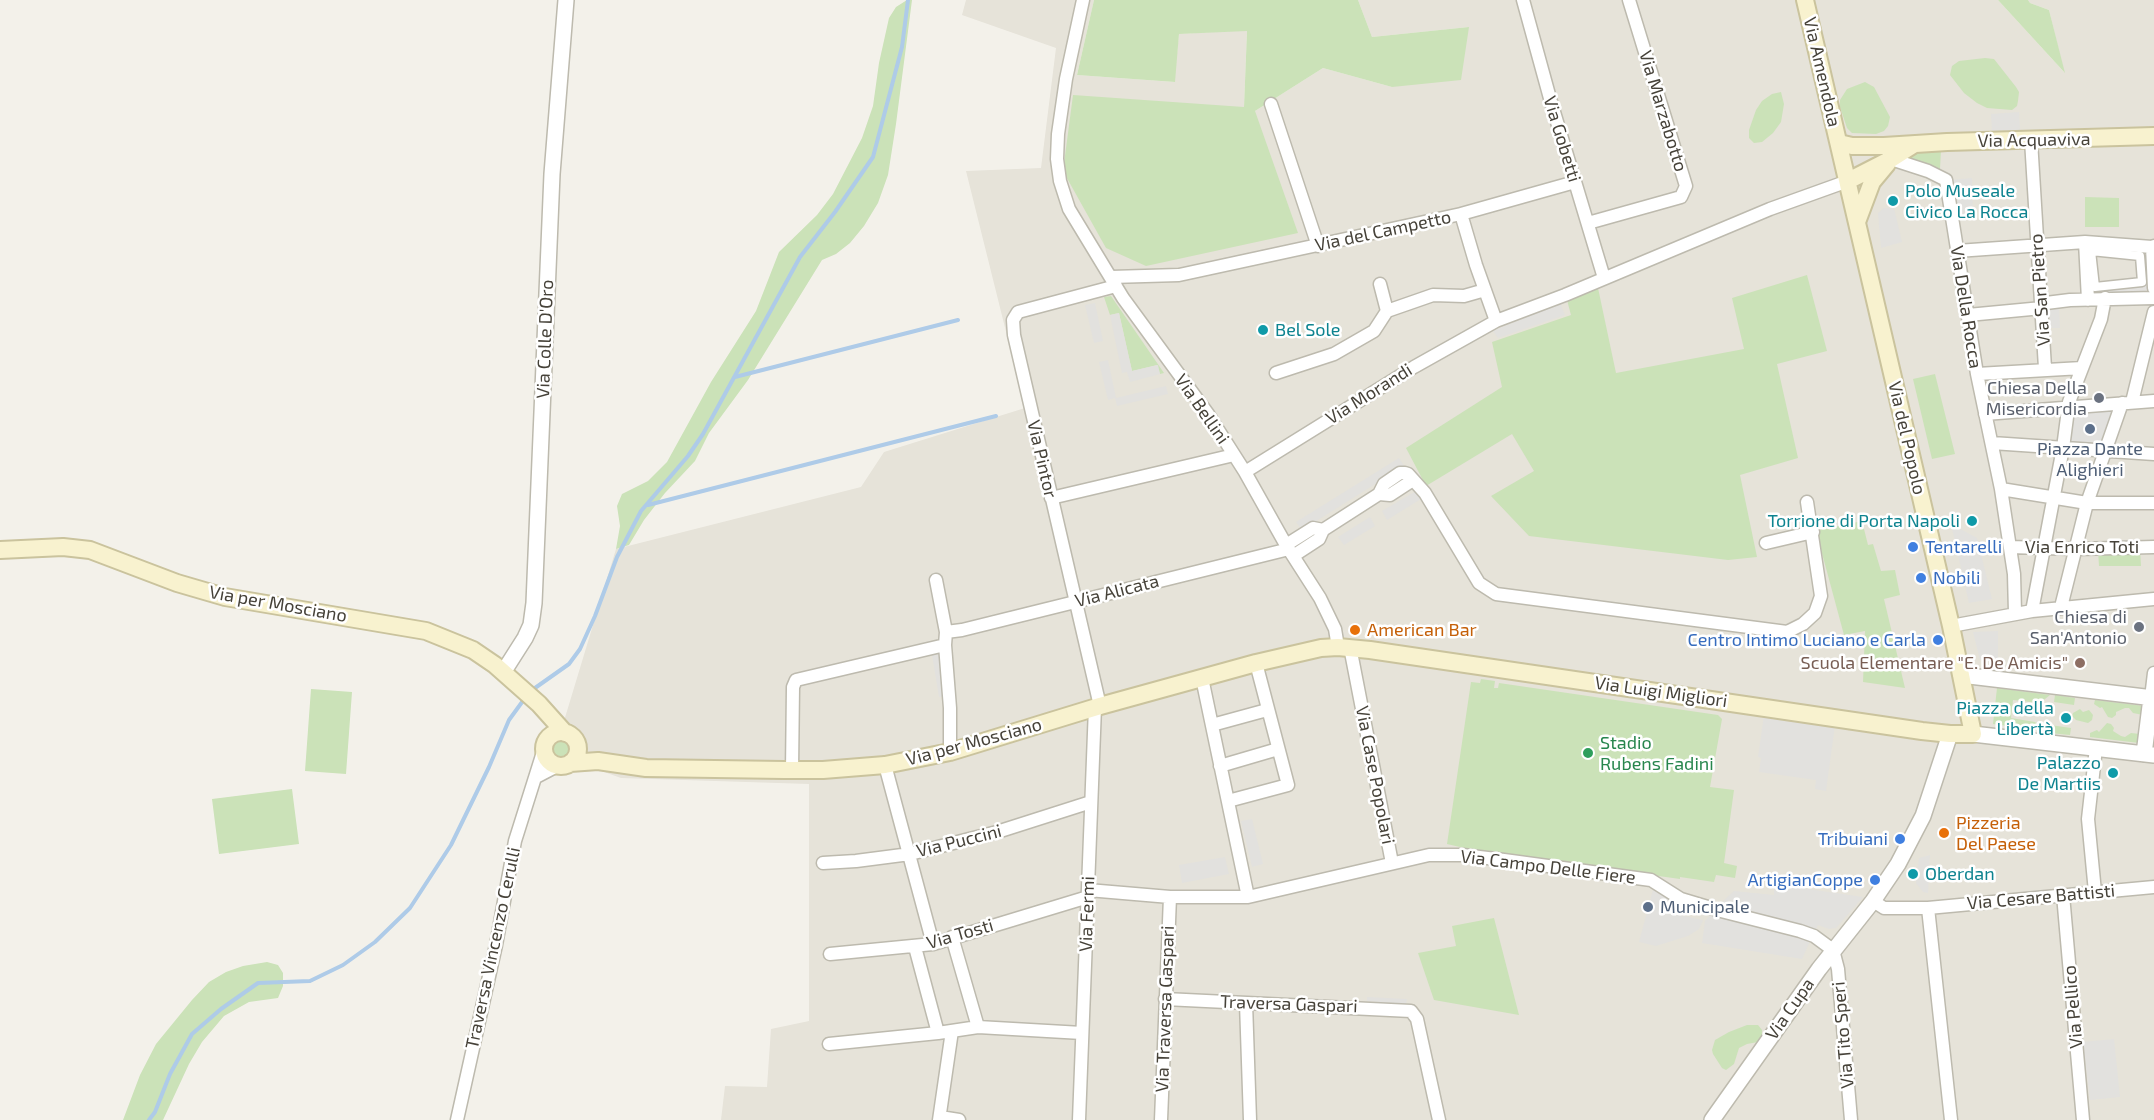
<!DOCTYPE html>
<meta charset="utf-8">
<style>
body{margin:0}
canvas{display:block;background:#f3f1ea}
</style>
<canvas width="2154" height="1120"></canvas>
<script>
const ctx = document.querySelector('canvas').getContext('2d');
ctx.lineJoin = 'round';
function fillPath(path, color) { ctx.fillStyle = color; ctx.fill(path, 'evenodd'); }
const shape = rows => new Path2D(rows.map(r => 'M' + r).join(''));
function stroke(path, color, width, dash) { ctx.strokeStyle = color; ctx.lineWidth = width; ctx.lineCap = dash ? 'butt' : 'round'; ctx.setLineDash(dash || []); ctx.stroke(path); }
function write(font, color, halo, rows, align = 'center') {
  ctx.font = font + ' "Exo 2",sans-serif'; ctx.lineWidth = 5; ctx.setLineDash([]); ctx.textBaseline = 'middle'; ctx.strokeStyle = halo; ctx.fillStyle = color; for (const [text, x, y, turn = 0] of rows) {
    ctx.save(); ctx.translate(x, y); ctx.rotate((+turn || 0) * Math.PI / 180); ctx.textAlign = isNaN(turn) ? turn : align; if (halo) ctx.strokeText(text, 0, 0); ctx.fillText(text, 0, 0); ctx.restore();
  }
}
const residential = shape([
 [966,0,1094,0,1077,75,1174,82,1179,34,1247,30,1244,107,1255,111,1323,68,1392,87,1469,27,1372,37,1358,0,1998,0,2064,72,2049,10,2030,3,2028,0,2154,0,2154,1120,721,1120,725,1086,767,1087,771,1029,809,1021,809,784,621,778,554,754,616,549,861,487,884,452,1025,408,966,171,1041,168,1056,48,962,15]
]);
const green = shape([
 [907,0,912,0,896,124,888,175,878,203,864,226,850,243,836,254,822,260,748,380,709,433,695,461,665,493,644,520,629,545,616,549,620,526,617,506,622,494,648,481,667,462,711,382,756,311,779,252,817,215,833,194,862,138,873,106,879,63,889,18,896,7],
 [1094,0,1358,0,1372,37,1469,27,1461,80,1392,87,1323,68,1255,111,1298,233,1146,266,1106,248,1063,171,1073,95,1244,107,1247,31,1179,34,1175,82,1077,75],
 [1998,0,2028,0,2030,3,2049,10,2065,73],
 [1985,58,1994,59,2016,87,2019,92,2018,101,2017,106,2012,110,1987,108,1977,103,1964,93,1950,75,1952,66,1959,61],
 [1865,82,1874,87,1890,117,1888,126,1884,131,1876,134,1852,133,1847,128,1840,107,1840,100,1847,89],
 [1781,92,1784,104,1781,122,1773,133,1762,142,1754,143,1749,138,1749,130,1756,110,1762,101,1772,94],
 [1941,150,1940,169,1938,172,1910,161,1912,153],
 [2085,197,2119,198,2119,227,2085,227],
 [1807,275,1827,351,1777,364,1798,458,1740,475,1757,557,1728,560,1529,536,1491,496,1534,471,1512,434,1426,486,1406,448,1502,387,1492,342,1571,315,1567,300,1598,288,1616,373,1744,349,1732,298],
 [1111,296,1164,373,1160,374,1157,365,1132,371,1119,313,1110,315,1104,297],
 [1935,374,1955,454,1932,459,1913,379],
 [1862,521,1868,545,1873,544,1881,571,1895,570,1900,595,1884,599,1905,688,1863,682,1865,631,1844,635,1816,531],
 [2140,548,2141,566,2099,566,2098,550],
 [1481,679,1495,681,1494,688,1498,688,1499,683,1718,715,1722,719,1710,787,1734,790,1724,863,1737,866,1735,878,1716,875,1714,882,1680,877,1680,879,1473,850,1447,844,1471,682,1480,683],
 [1997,688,2050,695,2040,703,2013,700,2011,718,2035,722,2044,731,1993,724],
 [311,689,352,692,346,774,305,771],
 [2055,695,2075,698,2074,705,2054,702],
 [2095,700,2144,706,2143,715,2133,713,2129,708,2125,708,2116,712,2116,715,2112,718,2108,717,2102,707,2100,708,2094,704],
 [2080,709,2083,712,2089,710,2093,715,2092,720,2088,723,2076,720,2072,716,2073,713],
 [2107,723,2111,724,2114,728,2113,731,2121,736,2125,737,2131,733,2140,734,2139,743,2090,737,2090,733,2097,730,2099,732],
 [2050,725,2071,728,2070,735,2049,733],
 '551 749a10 10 0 1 1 20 0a10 10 0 1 1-20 0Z',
 [292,789,299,844,219,854,212,799],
 [1494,918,1519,1015,1434,1000,1418,953,1456,946,1452,926],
 [267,962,278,965,283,973,283,986,278,998,249,1002,224,1016,202,1042,189,1064,163,1120,123,1120,140,1075,156,1044,192,1000,209,982,226,972,243,966],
 [1747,1025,1758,1025,1762,1030,1762,1038,1758,1042,1747,1044,1739,1048,1734,1064,1726,1070,1722,1068,1713,1054,1712,1050,1715,1040,1729,1032]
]);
const parking = shape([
 [2019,112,2020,130,1992,132,1991,114],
 [1972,178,1973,214,1955,216,1950,180],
 [1884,208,1894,208,1902,242,1881,248,1878,213],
 [2142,248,2148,254,2150,286,2144,292,2096,296,2095,287,2142,282,2140,256],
 [1095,303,1103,341,1094,343,1085,305],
 [1560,303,1565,315,1498,338,1493,331],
 [2050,307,2059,307,2060,328,2046,328,2045,313],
 [1119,313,1132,371,1158,365,1160,374,1130,382,1127,372,1122,373,1110,315],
 [1108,360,1116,398,1166,386,1168,394,1117,406,1115,398,1108,400,1099,362],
 [2118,407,2104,448,2066,446,2072,412],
 [1399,458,1404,466,1302,530,1296,522],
 [1416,491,1421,499,1387,520,1382,511],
 [1370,517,1375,526,1344,545,1338,537],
 [1951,524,1977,538,1992,599,1969,603],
 [1998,631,1998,662,1980,660,1973,632],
 [941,653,946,696,939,697,932,655],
 [1764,715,1835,725,1826,791,1815,789,1816,780,1759,772,1761,758,1758,757],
 [1252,819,1263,864,1252,867,1241,821],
 [1930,855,1928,893,1923,892,1916,883,1919,858],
 [1225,857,1229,874,1182,883,1179,865],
 [1774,884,1863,897,1836,928,1829,929,1818,925,1814,933,1717,907,1734,891,1774,895],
 [1654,886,1678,901,1679,915,1703,920,1699,929,1688,936,1656,946,1639,942],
 [1714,912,1812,937,1802,959,1702,943,1705,921],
 [1367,997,1407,999,1406,1004,1367,1001],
 [2114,1039,2120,1097,2090,1100,2083,1042]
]);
const stream = shape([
 [735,377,958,320],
 [648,505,996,416],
 [535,688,569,664,580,649,595,616,617,557,641,511,688,456,703,434,800,257,835,212,873,157,902,47,908,0],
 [149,1120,155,1112,170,1074,192,1034,221,1009,258,983,310,981,343,965,375,942,410,908,451,845,489,767,509,720,525,698]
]);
const pedestrian = shape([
 [2091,251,2140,256,2142,282,2095,287,2091,251]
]);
const minor = shape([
 [1083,0,1066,79,1058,134,1057,159,1060,181,1069,209,1123,298,1208,414,1245,472,1286,545,1320,598,1335,629,1338,647],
 [1523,0,1551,102,1604,278],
 [1271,104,1318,246],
 [2031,140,2045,368],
 [1889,155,1891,159,1928,171,1946,180,1977,374,2001,489,2014,574,2015,613],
 [1461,214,1575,182],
 [1588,223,1681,197,1686,186,1629,0],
 [2085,242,2088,300],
 [2154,246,2152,247,2154,288],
 [1957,251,2085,242,2152,247],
 [1111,277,1179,275,1461,214,1476,265,1496,321,1565,295,1770,209,1848,181],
 [1387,311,1433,295,1464,296,1485,290],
 [1968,315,2042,308,2046,303,2070,300,2154,298],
 [1276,373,1334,354,1374,331,1387,311,1380,284],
 [1977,374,2082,368],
 [2132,402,2154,312],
 [1985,414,2154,401],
 [1992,443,2154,454],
 [1245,472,1414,367,1496,321],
 [2001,489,2087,503,2154,503],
 [1379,494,1390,495,1413,480],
 [1051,498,1234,455],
 [1323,530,1379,494,1384,484,1400,473,1405,473,1408,474,1425,493,1479,583,1496,594,1787,632,1803,624,1815,613,1821,596,1807,502],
 [1766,543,1813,532],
 [1286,545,1313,528,1323,530],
 [2010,547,2076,549,2154,547],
 [1293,556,1319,539,1323,530],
 [936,580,946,632,945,645,950,708,950,752],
 [2061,607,2087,503,2122,403],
 [2032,611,2063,448,2069,402,2101,319,2105,298],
 [1951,626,2032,611,2154,599],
 [946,632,962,630,1289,549],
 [1350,647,1392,863],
 [1202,678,1248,897],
 [2151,698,2154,673],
 [1100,706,1014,335,1013,320,1018,312,1116,286],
 [1212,725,1267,710],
 [885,765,933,944],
 [1220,766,1278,749],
 [792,770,793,687,796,680,945,645],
 [536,777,557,766],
 [1228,801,1288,785,1256,663],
 [823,863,856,861,910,854,997,832,1091,802],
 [1088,890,1170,897,1248,897,1429,855,1463,855,1504,860,1651,880,1681,899,1721,911,1800,931,1814,936,1833,950,1838,969,1851,1120],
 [2095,892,2088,819,2096,748],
 [2063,895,2083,1120],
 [1873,901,1884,908,1928,908,2154,887],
 [1928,908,1951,1120],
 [952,937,978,1027],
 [915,947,938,1033],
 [830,954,933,944,1088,897],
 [1165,999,1411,1011,1417,1019,1439,1120],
 [1246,1003,1250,1120],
 [829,1044,938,1033,978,1027,1082,1033],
 [940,1117,959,1120],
 [457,1120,496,945,515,841,544,749],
 [939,1120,952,1031],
 [1079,1120,1095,707],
 [1161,1120,1170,897]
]);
const tertiary = shape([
 [504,671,525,638,531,625,534,603,552,174,566,0],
 [1961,675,2154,698],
 [1973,734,2154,755],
 [2144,754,2151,698],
 [1712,1120,1819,969,1873,901,1898,864,1923,816,1950,734]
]);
const secondary = shape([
 [1839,143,1852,146,1884,146,1947,142,2154,136],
 [1848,181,1891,159,1913,145],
 [1857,222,1872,182,1887,164],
 [0,550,63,547,90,550,177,583,225,597,426,631,473,650,495,665,539,704,565,733],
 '544 749a17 17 0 1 1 34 0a17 17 0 1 1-34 0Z',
 [570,763,598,761,646,768,784,770,823,770,885,765,950,752,1100,706,1256,663,1321,648,1338,647,1370,650,1922,731,1950,734,1973,734,1951,626,1805,0]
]);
const markers = [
 [1893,201,6,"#0f9aa8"],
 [1263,330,6,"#0f9aa8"],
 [2099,398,6,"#6b7280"],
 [2090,429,6,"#5c6f8a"],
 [1972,521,6,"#0f9aa8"],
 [1913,547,6,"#3f7fe0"],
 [1921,578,6,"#3f7fe0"],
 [2139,627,6,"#6b7280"],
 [1355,630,6,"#e8710a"],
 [1938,640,6,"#3f7fe0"],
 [2080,663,6,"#8d6e63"],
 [2066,718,6,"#0f9aa8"],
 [1588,753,6,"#2e9e5b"],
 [2113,773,6,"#0f9aa8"],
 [1944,833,6,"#e8710a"],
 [1900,839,6,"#3f7fe0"],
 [1913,874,6,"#0f9aa8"],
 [1875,880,6,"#3f7fe0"],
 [1648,907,6,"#5c6f8a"]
];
const streetNames = [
 ["Via Amendola",1822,72,77],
 ["Via Marzabotto",1663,111,73],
 ["Via Gobetti",1562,139,73],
 ["Via Acquaviva",2034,140,-1],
 ["Via del Campetto",1383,231,-12],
 ["Via San Pietro",2040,290,-94],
 ["Via Della Rocca",1966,307,81],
 ["Via Colle D'Oro",545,339,-88],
 ["Via Morandi",1369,394,-32],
 ["Via Bellini",1202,409,55],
 ["Via del Popolo",1907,438,77],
 ["Via Pintor",1042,459,77],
 ["Via Enrico Toti",2082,547],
 ["Via Alicata",1117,591,-14],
 ["Via per Mosciano",278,604,10],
 ["Via Luigi Migliori",1661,692,8],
 ["Via per Mosciano",974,742,-15],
 ["Via Case Popolari",1375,775,79],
 ["Via Puccini",959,841,-14],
 ["Via Campo Delle Fiere",1548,867,7],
 ["Via Cesare Battisti",2041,897,-5],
 ["Via Fermi",1087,914,-88],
 ["Via Tosti",960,934,-16],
 ["Traversa Vincenzo Cerulli",493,948,-78],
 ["Traversa Gaspari",1289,1004,2],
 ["Via Pellico",2073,1007,-95],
 ["Via Traversa Gaspari",1165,1009,-88],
 ["Via Cupa",1790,1009,-55],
 ["Via Tito Speri",1843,1035,-95]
];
const cultureNames = [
 ["Polo Museale",1905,191],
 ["Civico La Rocca",1905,212],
 ["Bel Sole",1275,330],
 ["Torrione di Porta Napoli",1960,521,"right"],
 ["Piazza della",2054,708,"right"],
 ["Libertà",2054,729,"right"],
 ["Palazzo",2101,763,"right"],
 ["De Martiis",2101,784,"right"],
 ["Oberdan",1925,874]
];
const worshipNames = [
 ["Chiesa Della",2087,388],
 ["Misericordia",2087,409],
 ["Chiesa di",2127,617],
 ["San'Antonio",2127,638]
];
const serviceNames = [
 ["Piazza Dante",2090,449],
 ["Alighieri",2090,470],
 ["Municipale",1660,907,"left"]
];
const shopNames = [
 ["Tentarelli",1925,547,"left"],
 ["Nobili",1933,578,"left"],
 ["Centro Intimo Luciano e Carla",1926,640],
 ["Tribuiani",1888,839],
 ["ArtigianCoppe",1863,880]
];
const foodNames = [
 ["American Bar",1367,630],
 ["Pizzeria",1956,823],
 ["Del Paese",1956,844]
];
const educationNames = [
 ["Scuola Elementare \"E. De Amicis\"",2068,663]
];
const leisureNames = [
 ["Stadio",1600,743],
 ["Rubens Fadini",1600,764]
];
fillPath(residential, '#e6e3d9');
fillPath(green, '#cbe2b8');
fillPath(parking, '#e2e1de');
stroke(stream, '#aecbe8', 4);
stroke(pedestrian, '#bdbaae', 11);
stroke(minor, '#bdbaae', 15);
stroke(tertiary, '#bdbaae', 18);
stroke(secondary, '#cac39d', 20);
stroke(pedestrian, '#fff', 8);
stroke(minor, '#fff', 12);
stroke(tertiary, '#fff', 15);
stroke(secondary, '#f8f2cf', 16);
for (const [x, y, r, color] of markers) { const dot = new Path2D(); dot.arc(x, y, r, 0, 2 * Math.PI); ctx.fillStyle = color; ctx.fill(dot); stroke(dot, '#fff', 2); }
write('18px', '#464239', '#fff', streetNames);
write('18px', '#0d838f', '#fff', cultureNames, 'left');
write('18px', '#5b616d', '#fff', worshipNames, 'right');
write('18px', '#4e5e75', '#fff', serviceNames);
write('18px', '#366cbe', '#fff', shopNames, 'right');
write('18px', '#c56008', '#fff', foodNames, 'left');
write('18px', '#785e54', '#fff', educationNames, 'right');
write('18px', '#27864d', '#fff', leisureNames, 'left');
</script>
